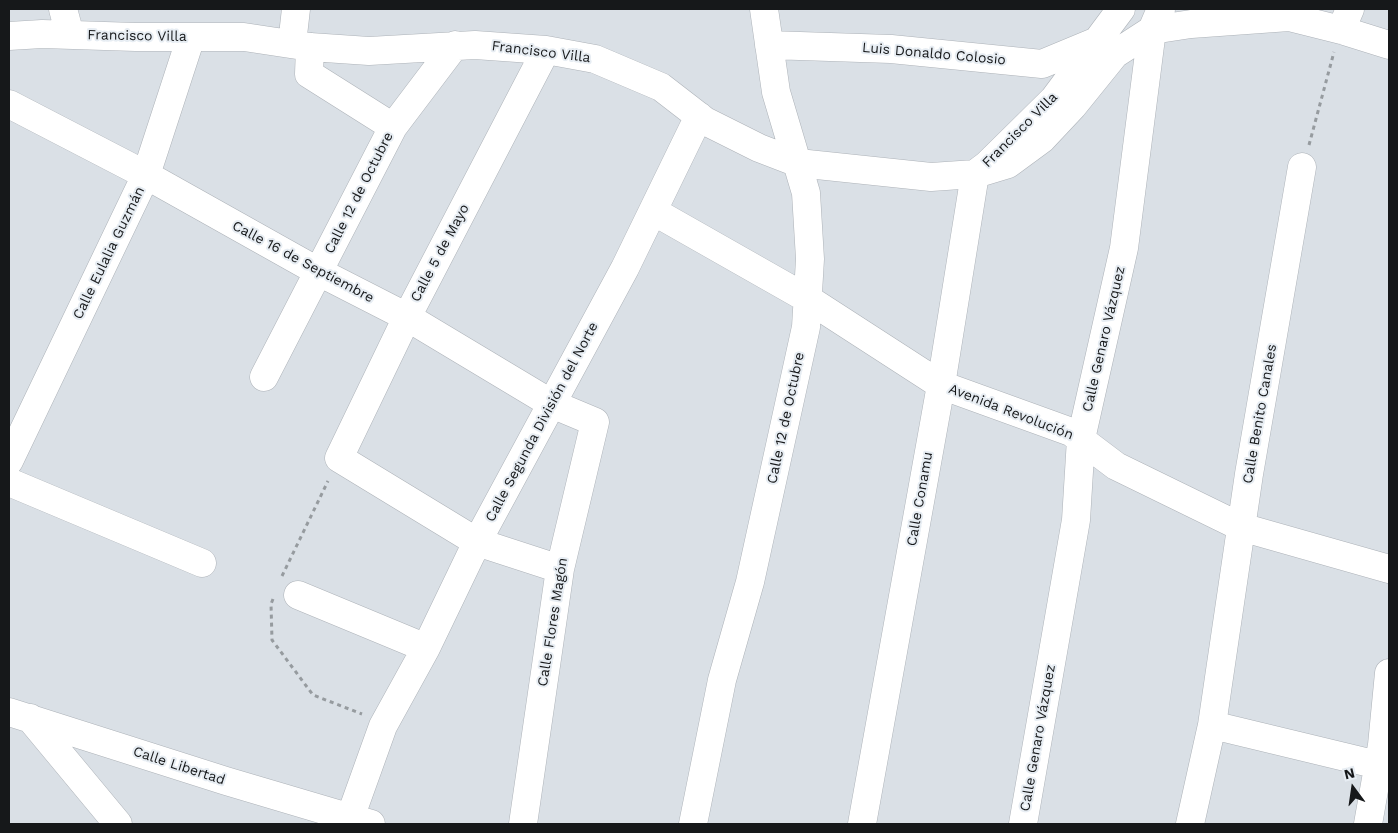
<!DOCTYPE html>
<meta charset="utf-8">
<style>
body{margin:0}
#map{position:relative;width:1398px;height:833px;overflow:hidden;background:#dae0e6;font-family:"Work Sans",sans-serif}
canvas{display:block}
.frame{position:absolute;inset:0;border:10px solid #16181a;pointer-events:none}
.north{position:absolute;left:1328px;top:763px;width:50px;height:50px;-webkit-text-stroke:4px #e7edf3;paint-order:stroke;rotate:346deg;font-size:14px;font-weight:700;line-height:20px;text-align:center;color:#16181a}
.north::after{content:'';display:block;margin:auto;width:18px;height:22px;background:#16181a;clip-path:polygon(50% 0,100% 100%,50% 72%,0 100%)}
</style>
<div id="map">
<canvas width="1398" height="833"></canvas>
<div class="frame"></div>
<div class="north">N</div>
</div>
<script>
const ctx = document.querySelector('canvas').getContext('2d');
ctx.lineJoin = 'round';
const shape = rows => new Path2D(rows.map(r => 'M' + r).join(''));
function stroke(path, color, width, dash) { ctx.strokeStyle = color; ctx.lineWidth = width; ctx.lineCap = dash ? 'butt' : 'round'; ctx.setLineDash(dash || []); ctx.stroke(path); }
function write(font, color, halo, rows, align = 'center') {
  ctx.font = font + ' "Work Sans",sans-serif'; ctx.lineWidth = 4; ctx.setLineDash([]); ctx.textBaseline = 'middle'; ctx.strokeStyle = halo; ctx.fillStyle = color; for (const [text, x, y, turn = 0] of rows) {
    ctx.save(); ctx.translate(x, y); ctx.rotate((+turn || 0) * Math.PI / 180); ctx.textAlign = isNaN(turn) ? turn : align; if (halo) ctx.strokeText(text, 0, 0); ctx.fillText(text, 0, 0); ctx.restore();
  }
}
const path = shape([
 [1309,145,1334,52],
 [282,576,328,481],
 [273,599,271,604,272,640,313,695,362,714]
]);
const minor = shape([
 [63,9,70,35],
 [1341,30,1350,9],
 [9,36,42,34,136,37,244,37,310,47,369,51,475,45,546,50,595,59,661,87,705,121,759,148,798,163,931,177,975,174,987,165,1054,99,1121,9],
 [292,44,296,9],
 [769,45,891,49,1042,64,1095,42],
 [310,47,309,74,393,127],
 [546,50,407,317,339,458,477,542,560,569],
 [9,104,146,175,319,272,407,317,552,404,595,422,560,569,523,824],
 [653,211,808,299,941,385,1071,432,1116,466,1241,527,1389,569],
 [264,377,393,127,455,45],
 [9,461,146,175,191,37],
 [9,482,202,563],
 [298,595,426,648],
 [9,712,226,781,371,824],
 [30,718,118,824],
 [1212,725,1378,765],
 [350,818,383,726,426,648,477,542,625,268,699,116],
 [693,824,722,680,750,582,806,327,810,259,806,193,776,92,764,9],
 [862,824,941,385,975,174,1008,164,1042,139,1073,106,1115,54,1152,30,1191,24,1289,17,1341,30,1389,45],
 [1023,824,1076,520,1081,439,1124,248,1152,30,1161,9],
 [1190,824,1212,725,1249,474,1302,167],
 [1368,824,1382,745,1389,673]
]);
const streetNames = [
 ["Francisco Villa",137,36,1],
 ["Francisco Villa",541,52,7],
 ["Luis Donaldo Colosio",934,54,5],
 ["Francisco Villa",1020,130,-45],
 ["Calle 12 de Octubre",359,193,-63],
 ["Calle Eulalia Guzmán",109,253,-64],
 ["Calle 5 de Mayo",440,253,-62],
 ["Calle 16 de Septiembre",303,262,28],
 ["Calle Genaro Vázquez",1104,339,-77],
 ["Avenida Revolución",1011,412,21],
 ["Calle Benito Canales",1260,414,-80],
 ["Calle 12 de Octubre",786,418,-78],
 ["Calle Segunda División del Norte",542,422,-62],
 ["Calle Conamu",920,499,-80],
 ["Calle Flores Magón",553,622,-81],
 ["Calle Genaro Vázquez",1038,738,-80],
 ["Calle Libertad",179,766,18]
];
stroke(minor, '#adb2b8', 29);
stroke(path, '#969b9f', 3, [4, 4]);
stroke(minor, '#fff', 28);
write('14px', '#16181a', '#e7edf3', streetNames);
</script>
